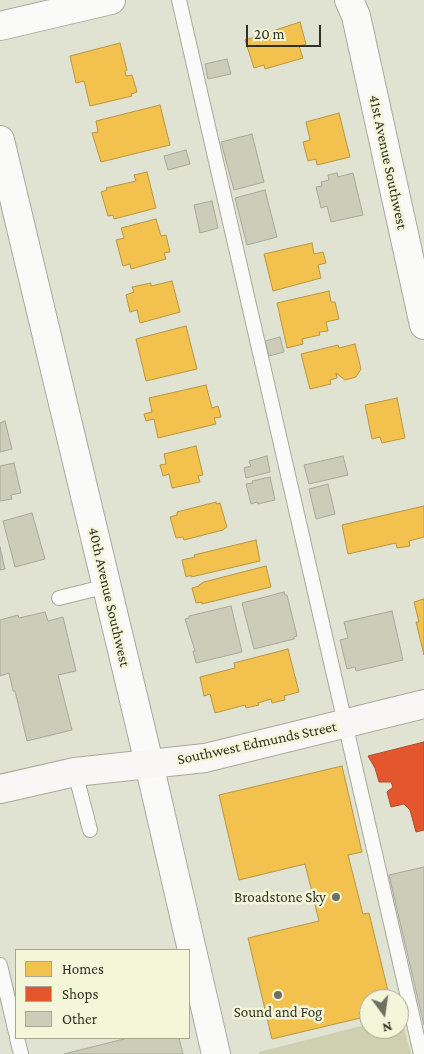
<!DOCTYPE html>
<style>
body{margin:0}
#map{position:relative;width:424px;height:1054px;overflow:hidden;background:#e1e3d2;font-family:"Crimson Pro",serif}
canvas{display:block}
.legend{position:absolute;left:15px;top:949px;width:175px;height:90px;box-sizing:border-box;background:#f4f6d9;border:1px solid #a6a891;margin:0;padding:6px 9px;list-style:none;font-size:15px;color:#313226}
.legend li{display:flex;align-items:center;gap:10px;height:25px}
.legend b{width:25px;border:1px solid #a6a891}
.north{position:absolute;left:359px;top:989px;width:50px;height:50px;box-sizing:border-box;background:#f4f6d9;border:1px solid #a6a891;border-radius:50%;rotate:166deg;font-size:14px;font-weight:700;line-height:20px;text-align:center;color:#313226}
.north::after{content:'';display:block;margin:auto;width:18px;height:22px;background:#6f7062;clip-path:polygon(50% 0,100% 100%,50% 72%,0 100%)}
.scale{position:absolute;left:246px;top:25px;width:75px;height:22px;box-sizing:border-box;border:2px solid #313226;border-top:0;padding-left:6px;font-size:15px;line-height:18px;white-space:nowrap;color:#313226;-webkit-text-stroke:4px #f4f6d9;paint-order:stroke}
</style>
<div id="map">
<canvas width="424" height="1054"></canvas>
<ul class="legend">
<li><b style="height:14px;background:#f2c14e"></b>Homes</li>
<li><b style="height:14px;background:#e4572e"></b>Shops</li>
<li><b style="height:14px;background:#cbcdb9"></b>Other</li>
</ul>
<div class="north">N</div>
<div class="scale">20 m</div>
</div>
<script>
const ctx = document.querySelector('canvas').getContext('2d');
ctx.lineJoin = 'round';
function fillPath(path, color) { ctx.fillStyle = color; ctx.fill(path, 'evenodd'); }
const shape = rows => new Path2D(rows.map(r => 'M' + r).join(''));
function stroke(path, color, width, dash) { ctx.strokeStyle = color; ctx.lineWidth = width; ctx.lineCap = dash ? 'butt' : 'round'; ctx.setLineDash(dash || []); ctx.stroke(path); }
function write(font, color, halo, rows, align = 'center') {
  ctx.font = font + ' "Crimson Pro",serif'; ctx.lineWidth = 5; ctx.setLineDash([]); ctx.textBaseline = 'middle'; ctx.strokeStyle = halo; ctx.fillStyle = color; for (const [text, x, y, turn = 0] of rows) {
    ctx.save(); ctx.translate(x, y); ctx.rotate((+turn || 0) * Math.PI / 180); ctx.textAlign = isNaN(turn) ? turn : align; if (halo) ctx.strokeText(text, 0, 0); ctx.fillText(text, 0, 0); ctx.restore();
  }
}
const green = shape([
 [401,1016,411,1054,259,1054,259,1052,369,1024,369,1029,399,1029,399,1017]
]);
const homes = shape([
 [300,22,306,44,299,46,303,58,265,69,264,65,254,68,245,40,300,22],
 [120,43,127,70,125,71,126,76,132,75,137,92,131,94,132,96,90,106,84,81,76,83,70,56,120,43],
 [160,105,170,145,101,162,92,133,98,132,96,121,160,105],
 [339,113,350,157,317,165,316,159,308,161,303,142,310,140,306,122,339,113],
 [147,172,156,208,114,219,113,215,108,216,101,192,107,190,106,188,136,181,134,175,147,172],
 [156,219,161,236,166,235,170,252,164,253,166,259,131,269,130,264,123,266,116,240,124,238,121,228,156,219],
 [312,243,314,254,323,252,326,263,318,265,321,278,273,291,264,254,312,243],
 [172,281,180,312,140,323,137,310,130,312,126,295,134,292,132,287,151,283,151,286,172,281],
 [329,291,331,302,335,302,339,319,326,322,328,331,319,332,320,335,302,339,303,344,287,348,277,303,329,291],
 [186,326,197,369,146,381,136,339,186,326],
 [355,344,361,369,356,377,345,380,336,373,337,378,330,380,331,384,310,389,301,354,338,345,339,348,355,344],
 [206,385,212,408,218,406,221,417,214,418,216,424,158,438,154,419,146,421,144,414,152,412,149,398,206,385],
 [397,398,405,438,382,443,380,437,372,439,365,405,397,398],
 [196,446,203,475,198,476,200,482,172,488,169,474,163,476,160,465,166,464,164,454,196,446],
 [216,502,216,504,220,503,227,527,223,530,184,540,183,537,176,538,170,517,177,515,177,512,216,502],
 [424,506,424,537,409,541,410,546,397,548,396,543,348,554,342,525,424,506],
 [256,540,260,561,191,577,191,575,186,577,182,560,195,557,194,555,256,540],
 [266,566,271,587,202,604,202,602,196,603,192,588,199,586,199,585,204,582,266,566],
 [424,599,424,655,416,622,419,622,414,602,424,599],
 [288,649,299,692,284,696,285,700,272,703,271,699,258,703,259,705,246,708,245,705,215,713,210,694,204,696,200,677,235,668,234,663,288,649],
 [342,766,362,852,348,855,363,914,369,913,390,999,369,999,369,1016,272,1039,248,938,319,921,305,864,239,880,219,795,342,766]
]);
const shops = shape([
 [424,742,424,830,416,832,410,810,404,804,391,807,387,792,393,787,391,782,379,782,375,768,368,756,424,742]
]);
const building = shape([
 [227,59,231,74,208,79,205,64,227,59],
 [252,134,264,182,234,190,221,142,252,134],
 [186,150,190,164,168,170,164,156,186,150],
 [337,173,338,177,353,173,363,215,331,222,327,206,321,208,316,187,322,186,321,182,329,180,328,175,337,173],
 [265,190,277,237,247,245,235,198,265,190],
 [212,201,218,228,200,233,194,205,212,201],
 [280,337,284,352,269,356,265,341,280,337],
 [5,421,12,449,0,452,0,423,5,421],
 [267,456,270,472,246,478,244,468,251,466,249,461,267,456],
 [343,456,348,475,309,484,304,465,343,456],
 [14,463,21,493,11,495,12,499,0,501,0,466,14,463],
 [270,477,275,500,258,504,257,502,251,504,246,484,253,483,252,481,270,477],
 [328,484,335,514,316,519,309,489,328,484],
 [32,513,45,559,15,567,3,521,32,513],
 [0,547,5,569,0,570,0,547],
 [284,592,285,595,287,595,297,636,294,637,294,639,254,649,242,603,284,592],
 [231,606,242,652,196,663,193,651,195,651,185,619,189,618,189,616,231,606],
 [392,611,403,660,356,671,355,667,347,669,340,640,348,638,344,622,392,611],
 [45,612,48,621,63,617,76,671,58,675,72,730,27,741,15,691,13,691,9,673,0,676,0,620,18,615,19,618,45,612],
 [424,867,424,1025,389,875,424,867],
 [128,1038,179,1038,183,1054,64,1054,128,1038]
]);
const lane = shape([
 [179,0,421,1054],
 [59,598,107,586],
 [75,772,90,830],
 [0,965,16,1033],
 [17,1038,21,1054]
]);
const street = shape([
 [349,0,356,16,424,325],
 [0,26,111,0],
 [0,140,144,742,216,1054]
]);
const secondary = shape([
 [0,789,75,772,205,758,424,704]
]);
const markers = [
 [336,897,5,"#6f7062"],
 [278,995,5,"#6f7062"]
];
const streetNames = [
 ["41st Avenue Southwest",388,162,78],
 ["40th Avenue Southwest",109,597,77],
 ["Southwest Edmunds Street",257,743,-12]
];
const poiNames = [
 ["Broadstone Sky",326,897],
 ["Sound and Fog",278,1012,"center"]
];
fillPath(green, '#ced0b0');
fillPath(homes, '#f2c14e');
stroke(homes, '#b89642', 1);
fillPath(shops, '#e4572e');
stroke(shops, '#ae4c2c', 1);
fillPath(building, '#cbcdb9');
stroke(building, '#a7a89b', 1);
stroke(lane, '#a8a99c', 16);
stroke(street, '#a8a99c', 30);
stroke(secondary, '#a8a99c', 30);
stroke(lane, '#fafbf8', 14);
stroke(street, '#fafbf8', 28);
stroke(secondary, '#f8f7f5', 28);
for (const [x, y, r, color] of markers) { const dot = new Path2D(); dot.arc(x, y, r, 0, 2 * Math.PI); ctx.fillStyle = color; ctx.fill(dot); stroke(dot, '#f4f6d9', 2); }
write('15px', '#313226', '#f4f6d9', streetNames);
write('15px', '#313226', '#f4f6d9', poiNames, 'right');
</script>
